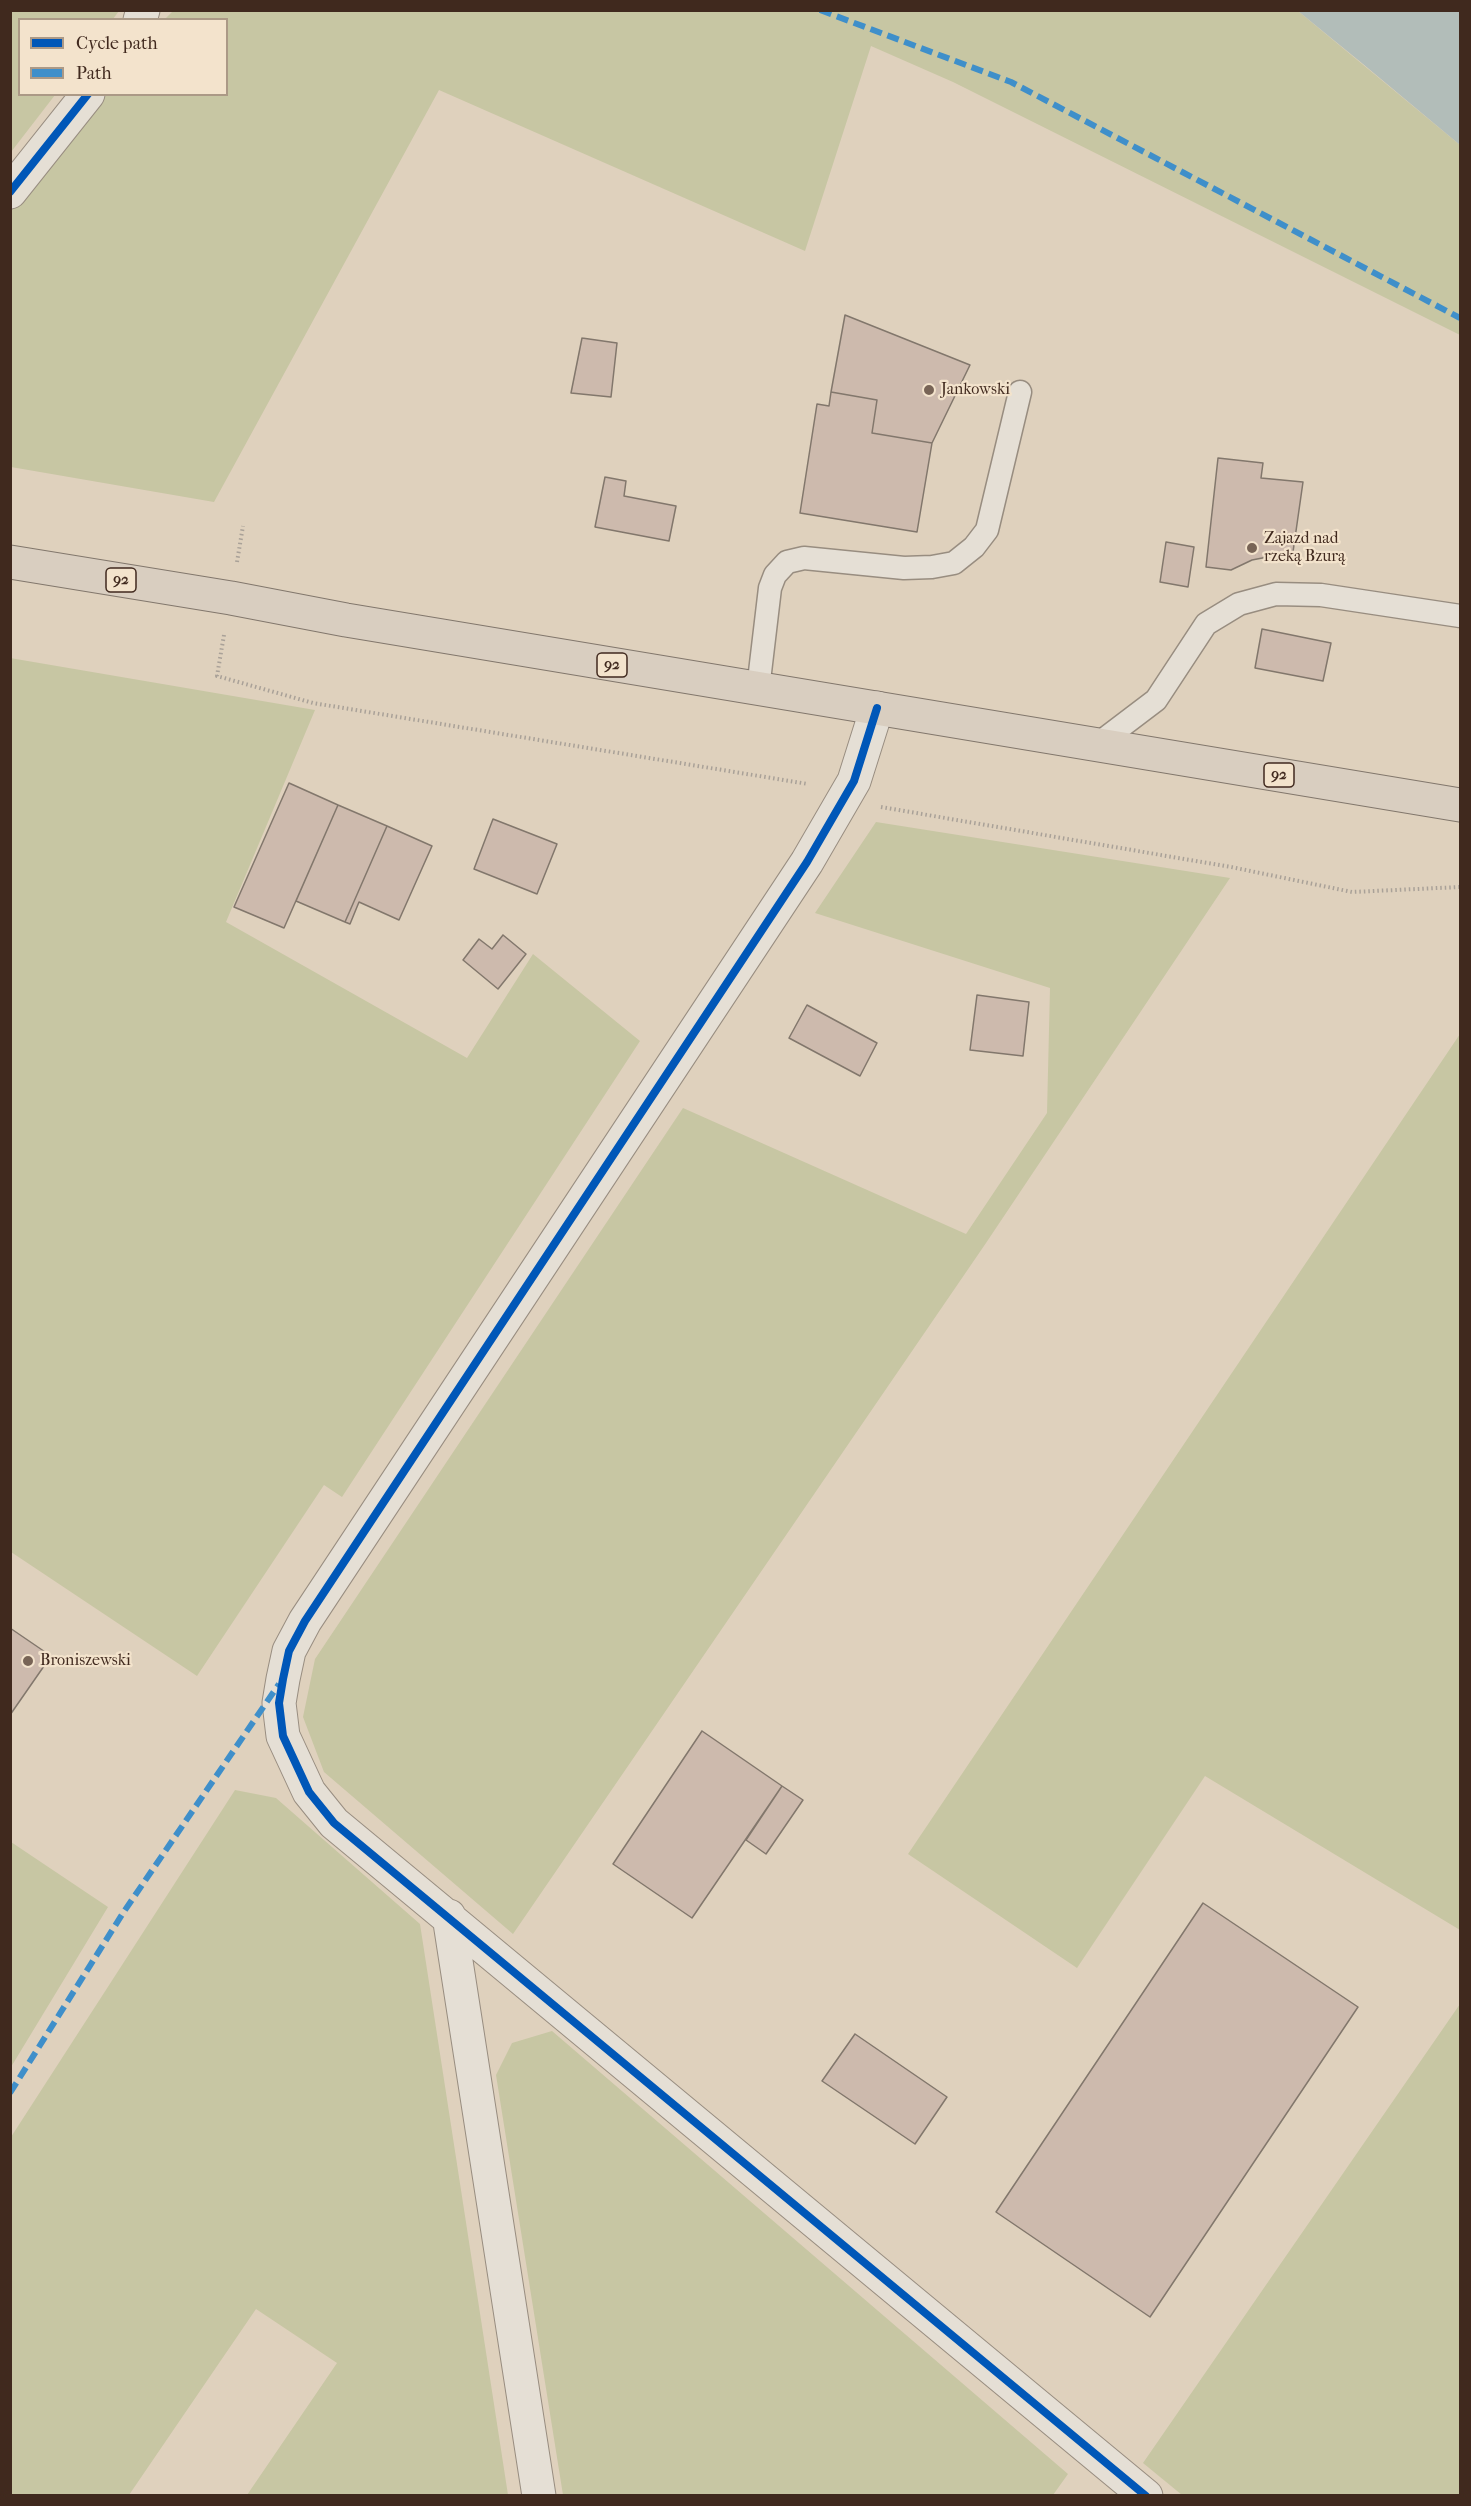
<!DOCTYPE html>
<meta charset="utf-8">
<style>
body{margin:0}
#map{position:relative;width:1471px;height:2506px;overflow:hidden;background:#dfd1bd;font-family:"IM FELL French Canon",serif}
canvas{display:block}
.frame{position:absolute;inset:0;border:12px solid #40291e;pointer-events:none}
.legend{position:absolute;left:18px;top:18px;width:210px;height:78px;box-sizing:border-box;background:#f3e3cc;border:2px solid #ab9986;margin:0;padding:8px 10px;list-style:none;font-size:18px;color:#40291e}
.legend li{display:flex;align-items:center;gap:12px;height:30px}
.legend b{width:30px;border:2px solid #ab9986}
</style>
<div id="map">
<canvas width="1471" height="2506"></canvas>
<div class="frame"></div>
<ul class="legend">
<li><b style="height:8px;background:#0057b8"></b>Cycle path</li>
<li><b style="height:8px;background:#3f8fca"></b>Path</li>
</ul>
</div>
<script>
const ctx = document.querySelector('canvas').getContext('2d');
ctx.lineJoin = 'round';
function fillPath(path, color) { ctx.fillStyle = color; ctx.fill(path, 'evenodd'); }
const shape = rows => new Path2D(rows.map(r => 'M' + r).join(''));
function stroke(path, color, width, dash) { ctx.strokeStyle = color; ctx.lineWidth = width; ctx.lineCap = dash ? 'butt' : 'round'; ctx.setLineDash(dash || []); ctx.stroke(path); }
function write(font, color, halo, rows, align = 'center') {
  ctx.font = font + ' "IM FELL French Canon",serif'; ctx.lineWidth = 4.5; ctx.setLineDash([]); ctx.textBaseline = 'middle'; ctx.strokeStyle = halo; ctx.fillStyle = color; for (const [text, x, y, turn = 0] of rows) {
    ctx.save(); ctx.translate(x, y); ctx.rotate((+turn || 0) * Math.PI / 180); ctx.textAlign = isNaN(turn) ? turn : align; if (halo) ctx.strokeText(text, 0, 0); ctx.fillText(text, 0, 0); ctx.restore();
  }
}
const green = shape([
 [11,10,119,11,113,19,20,20,20,94,55,95,11,152],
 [173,11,1298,11,1460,145,1460,335,953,82,871,46,805,251,439,90,214,502,11,467,10,212,104,95,226,94,226,20,165,19],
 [10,658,315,710,226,922,467,1058,533,954,640,1041,342,1497,324,1485,197,1676,11,1552],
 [876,822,1230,878,986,1243,513,1934,324,1772,303,1717,315,1659,683,1108,966,1234,1047,1113,1050,988,815,913],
 [1460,1034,1460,1930,1205,1776,1077,1968,908,1854],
 [235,1790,276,1798,420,1924,508,2495,247,2495,337,2363,256,2309,129,2495,11,2495,11,2137],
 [11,1842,108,1907,11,2067],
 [1460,2004,1460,2495,1182,2495,1143,2463],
 [552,2031,1068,2474,1053,2495,563,2495,496,2075,512,2043]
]);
const water = shape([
 [1298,11,1460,11,1460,145,1363,64]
]);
const building = shape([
 [845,315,970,365,932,443,872,433,877,400,831,392,845,315],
 [582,338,617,343,611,397,571,393,582,338],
 [831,392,877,400,872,433,932,443,917,532,800,513,817,404,829,406,831,392],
 [1218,458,1263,463,1261,478,1303,482,1293,552,1252,560,1231,570,1206,567,1218,458],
 [605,477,626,481,624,496,676,506,669,541,595,527,605,477],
 [1166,542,1194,547,1188,587,1160,582,1166,542],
 [1262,629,1331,643,1323,681,1255,668,1262,629],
 [289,783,338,805,284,928,234,907,289,783],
 [338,805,387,826,345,922,296,901,338,805],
 [493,819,557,844,537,894,474,869,493,819],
 [387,826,432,846,399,920,359,902,350,924,345,922,387,826],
 [503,935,526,954,498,989,463,960,479,939,492,949,503,935],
 [977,995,1029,1002,1023,1056,970,1050,977,995],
 [807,1005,877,1043,860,1076,789,1038,807,1005],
 [10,1628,51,1656,10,1715,10,1628],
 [702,1731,782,1786,692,1918,613,1864,702,1731],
 [782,1786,803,1800,766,1854,746,1840,782,1786],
 [1203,1903,1358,2007,1150,2317,996,2212,1203,1903],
 [855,2034,947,2097,915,2144,822,2081,855,2034]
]);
const path = shape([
 [237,562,243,526],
 [224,635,217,676,313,703,808,784],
 [881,807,1231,867,1352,892,1460,887]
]);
const service = shape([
 [758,689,770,588,775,575,787,562,804,558,904,568,932,567,954,563,974,547,987,530,1020,392],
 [1098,744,1156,700,1206,624,1239,604,1276,594,1321,595,1460,616]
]);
const minor = shape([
 [140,20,143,10],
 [10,192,88,94],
 [877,708,854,781,807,862,305,1621,289,1651,283,1679,279,1703,283,1736,309,1792,334,1823,1146,2496],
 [449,1916,539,2496]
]);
const primary = shape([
 [10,562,231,598,346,620,1460,805]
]);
const quiet = shape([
 [820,10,1011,82,1460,318],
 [10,2093,123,1913,279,1684]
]);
const cycleway = shape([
 [10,192,88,94],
 [877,708,854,781,807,862,305,1621,289,1651,283,1679,279,1703,283,1736,309,1792,334,1823,1146,2496]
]);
const markers = [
 [929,390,6,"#786456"],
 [1252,548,6,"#786456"],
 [28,1661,6,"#786456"]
];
const shields = [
 [121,580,30],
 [612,665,30],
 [1279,775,30]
];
const shieldNames = [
 ["92",121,580],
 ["92",612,665],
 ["92",1279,775]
];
const poiNames = [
 ["Jankowski",941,390],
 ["Zajazd nad",1264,539],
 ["rzeką Bzurą",1264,557],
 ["Broniszewski",40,1661]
];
fillPath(green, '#c7c6a3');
fillPath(water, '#b2bdb9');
fillPath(building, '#cdbaad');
stroke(building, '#82776c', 1.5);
stroke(service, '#988d80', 25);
stroke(minor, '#988d80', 35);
stroke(primary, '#82776c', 35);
stroke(path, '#a9a198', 4, [1.5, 3]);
stroke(service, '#e5dfd5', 22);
stroke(minor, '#e5dfd5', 33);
stroke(primary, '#d9cec0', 33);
stroke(quiet, '#3f8fca', 6, [12, 6]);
stroke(cycleway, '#0057b8', 8);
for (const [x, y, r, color] of markers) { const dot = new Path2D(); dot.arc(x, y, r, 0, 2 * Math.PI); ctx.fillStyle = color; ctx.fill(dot); stroke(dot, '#f3e3cc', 2); }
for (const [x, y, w] of shields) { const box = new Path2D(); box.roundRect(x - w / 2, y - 12, w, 24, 4.5); ctx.fillStyle = '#f3e3cc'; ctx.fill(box); stroke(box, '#40291e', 1.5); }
write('bold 15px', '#40291e', null, shieldNames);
write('16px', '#40291e', '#f3e3cc', poiNames, 'left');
</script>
